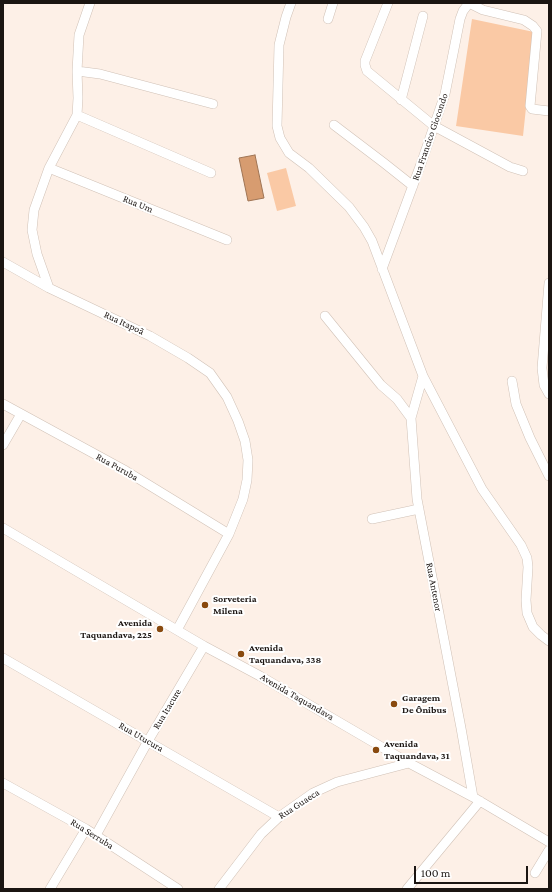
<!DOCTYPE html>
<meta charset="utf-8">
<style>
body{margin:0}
#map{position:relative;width:552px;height:892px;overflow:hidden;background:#fdf0e7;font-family:"Crimson Pro",serif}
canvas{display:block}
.frame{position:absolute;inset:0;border:4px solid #1b1512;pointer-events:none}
.scale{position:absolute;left:414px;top:866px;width:114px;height:18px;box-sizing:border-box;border:2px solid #1b1512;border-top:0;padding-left:5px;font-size:12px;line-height:14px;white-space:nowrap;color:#1b1512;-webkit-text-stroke:3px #fff;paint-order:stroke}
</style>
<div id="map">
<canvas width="552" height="892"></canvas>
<div class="frame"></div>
<div class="scale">100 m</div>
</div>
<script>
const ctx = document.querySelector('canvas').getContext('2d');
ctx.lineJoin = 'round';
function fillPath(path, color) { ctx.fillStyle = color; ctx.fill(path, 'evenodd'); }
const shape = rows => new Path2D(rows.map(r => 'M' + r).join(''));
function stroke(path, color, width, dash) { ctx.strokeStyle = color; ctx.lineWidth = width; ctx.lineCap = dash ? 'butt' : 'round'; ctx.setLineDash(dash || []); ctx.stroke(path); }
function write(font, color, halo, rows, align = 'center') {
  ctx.font = font + ' "Crimson Pro",serif'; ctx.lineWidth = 4; ctx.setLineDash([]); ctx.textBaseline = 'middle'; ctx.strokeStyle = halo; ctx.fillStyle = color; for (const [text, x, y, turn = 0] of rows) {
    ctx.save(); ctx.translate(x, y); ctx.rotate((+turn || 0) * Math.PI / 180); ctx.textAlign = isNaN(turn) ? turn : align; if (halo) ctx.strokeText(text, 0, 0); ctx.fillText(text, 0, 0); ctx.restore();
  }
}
const green = shape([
 [472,19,534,32,523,136,456,126],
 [286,168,296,206,277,211,267,173]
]);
const water = shape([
 [255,155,264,198,248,201,239,158,255,155]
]);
const street = shape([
 [291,3,286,17,279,45,277,126,280,138,289,153,309,168,349,207,364,227,372,241,423,376,482,489,521,545,527,558,528,567,526,600,527,613,533,627,541,635,549,641],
 [388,3,365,61,365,65,367,71,434,126,510,167,523,171],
 [469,3,483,10,524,20,533,26,537,31,530,106,532,109,549,111],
 [328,19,333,3],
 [77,71,100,74,213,104],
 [401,100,423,16],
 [77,115,211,173],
 [334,125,384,163,413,186],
 [49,168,227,240],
 [3,262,49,288,150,336,188,358,210,373,227,397,238,421,245,441,248,460,247,480,243,499,229,534,177,630],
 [382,269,422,161,445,94,460,19,463,11,469,3],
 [549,283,542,368,544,385,549,394],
 [49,288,37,254,32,230,34,210,49,168,77,115,78,98,77,71,79,35,90,3],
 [325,316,381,385,397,399,411,418],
 [423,376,411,418,417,499,461,728,473,797],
 [512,381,516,404,530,438,549,476],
 [3,404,126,471,229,534],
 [3,445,21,414],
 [372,519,419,509],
 [3,528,204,646,260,676,409,763,473,797,549,842],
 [3,658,279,817],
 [3,783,86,829,178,889],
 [96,835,148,741,204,646],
 [535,873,549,850],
 [50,889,86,829],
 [219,889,261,834,279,817,313,793,337,782,409,763],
 [407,889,480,801]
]);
const markers = [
 [205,605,4,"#894a0f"],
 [160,629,4,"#894a0f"],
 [241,654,4,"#894a0f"],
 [394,704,4,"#894a0f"],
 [376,750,4,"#894a0f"]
];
const streetNames = [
 ["Rua Francico Giocondo",430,137,-71],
 ["Rua Um",138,204,22],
 ["Rua Itapoã",124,323,25],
 ["Rua Puruba",117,467,29],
 ["Rua Antenor",434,587,79],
 ["Avenida Taquandava",297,697,30],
 ["Rua Itacure",167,709,-59],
 ["Rua Utucura",141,737,30],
 ["Rua Guaeca",299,804,-33],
 ["Rua Serruba",92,834,32]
];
const poiNames = [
 ["Sorveteria",213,599],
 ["Milena",213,611],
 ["Avenida",152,623,"right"],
 ["Taquandava, 225",152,635,"right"],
 ["Avenida",249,648],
 ["Taquandava, 338",249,660],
 ["Garagem",402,698],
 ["De Ônibus",402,710],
 ["Avenida",384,744],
 ["Taquandava, 31",384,756]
];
fillPath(green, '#fac9a5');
fillPath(water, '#d79c70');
stroke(water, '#9f7454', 1);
stroke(street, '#d0c1b6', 10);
stroke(street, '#fff', 9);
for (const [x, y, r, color] of markers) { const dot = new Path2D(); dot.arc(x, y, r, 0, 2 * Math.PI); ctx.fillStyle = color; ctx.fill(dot); stroke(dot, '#fff', 1.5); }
write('10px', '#1b1512', '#fff', streetNames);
write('bold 10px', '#1b1512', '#fff', poiNames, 'left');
</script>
